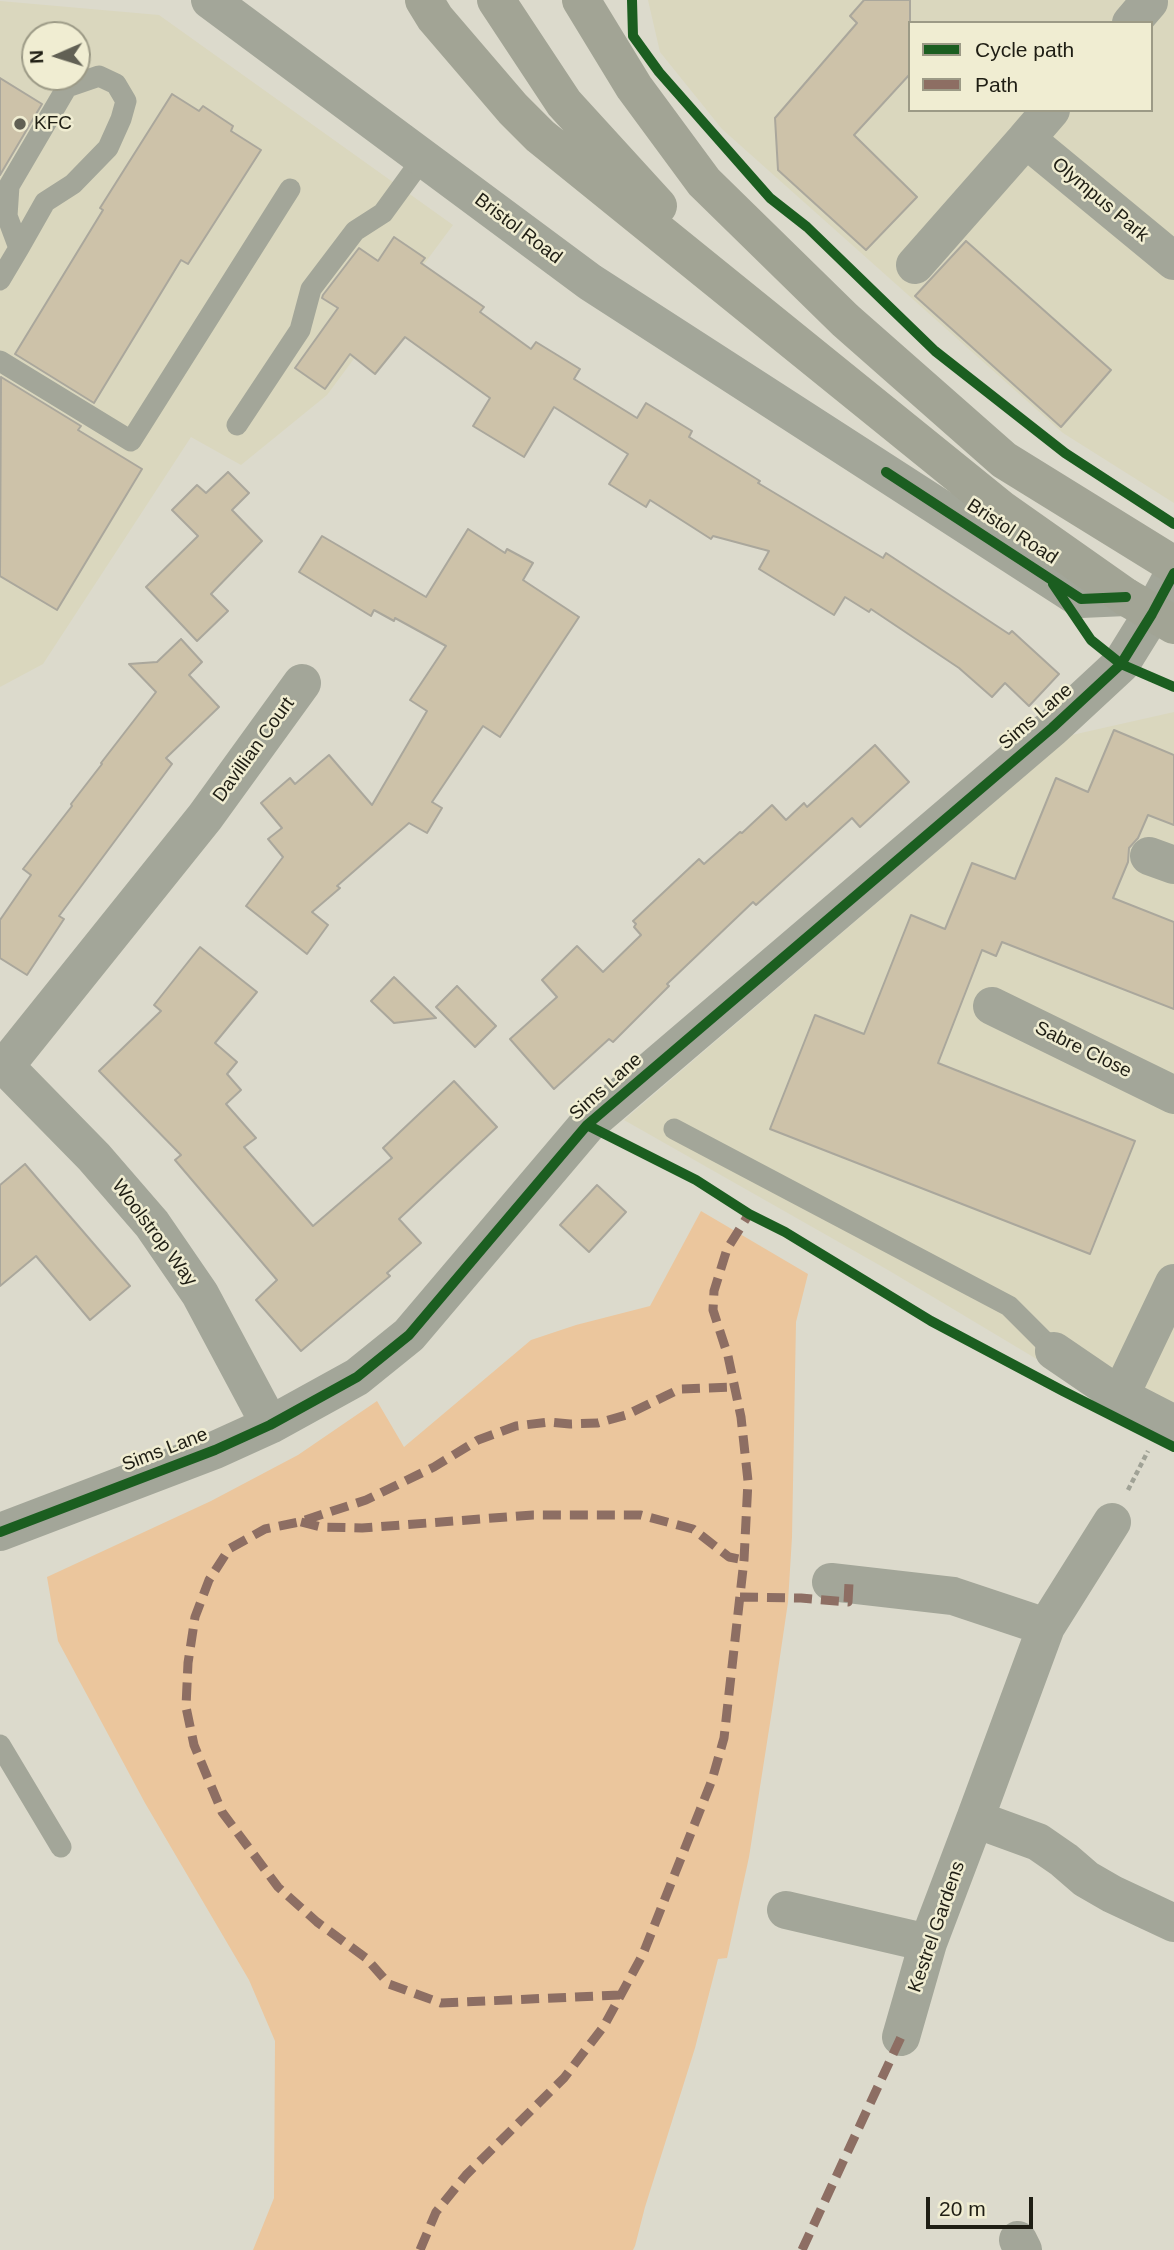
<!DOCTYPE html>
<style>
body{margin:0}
#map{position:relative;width:1174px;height:2250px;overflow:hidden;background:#dcdacc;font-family:Helvetica,sans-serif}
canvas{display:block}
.legend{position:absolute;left:908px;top:21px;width:245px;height:91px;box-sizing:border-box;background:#f0edd2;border:2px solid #9c9a86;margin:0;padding:9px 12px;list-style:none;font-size:21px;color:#1f1e14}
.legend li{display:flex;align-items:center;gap:14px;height:35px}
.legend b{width:35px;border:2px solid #9c9a86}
.north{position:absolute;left:21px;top:21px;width:70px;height:70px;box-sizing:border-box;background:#f0edd2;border:2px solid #9c9a86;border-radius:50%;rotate:267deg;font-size:19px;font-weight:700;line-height:28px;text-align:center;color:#1f1e14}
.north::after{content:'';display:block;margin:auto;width:24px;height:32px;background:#616054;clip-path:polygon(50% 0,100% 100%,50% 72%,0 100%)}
.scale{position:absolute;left:926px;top:2197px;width:107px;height:32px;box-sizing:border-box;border:4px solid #1f1e14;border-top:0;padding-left:9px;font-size:21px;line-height:24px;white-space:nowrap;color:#1f1e14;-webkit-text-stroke:5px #f0edd2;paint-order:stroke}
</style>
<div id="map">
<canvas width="1174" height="2250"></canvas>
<ul class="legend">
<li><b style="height:9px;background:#1b5e20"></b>Cycle path</li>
<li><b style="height:9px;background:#8d6e63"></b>Path</li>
</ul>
<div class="north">N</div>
<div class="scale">20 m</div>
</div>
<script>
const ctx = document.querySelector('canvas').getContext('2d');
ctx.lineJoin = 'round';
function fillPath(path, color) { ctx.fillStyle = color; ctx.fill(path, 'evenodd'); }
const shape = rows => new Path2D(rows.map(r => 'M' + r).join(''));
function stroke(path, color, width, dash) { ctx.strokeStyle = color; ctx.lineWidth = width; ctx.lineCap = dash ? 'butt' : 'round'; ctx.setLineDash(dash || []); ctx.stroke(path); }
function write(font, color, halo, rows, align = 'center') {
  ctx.font = font + ' Helvetica,sans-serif'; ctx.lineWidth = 5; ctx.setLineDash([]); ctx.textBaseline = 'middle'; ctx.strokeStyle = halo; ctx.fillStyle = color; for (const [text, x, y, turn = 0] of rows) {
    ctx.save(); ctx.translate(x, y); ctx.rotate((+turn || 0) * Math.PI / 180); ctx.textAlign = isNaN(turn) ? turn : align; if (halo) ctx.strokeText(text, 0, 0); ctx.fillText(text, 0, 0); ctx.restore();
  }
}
const built = shape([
 [648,0,1174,0,1174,503,1063,433,722,129,660,52],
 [910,23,1151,23,1151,110,910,110],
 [0,1,159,15,453,225,327,395,241,465,191,437,43,664,0,687],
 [35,35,77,35,77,77,35,77],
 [1174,712,1174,1420,1075,1382,888,1270,624,1120,1072,735]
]);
const green = shape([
 [701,1211,808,1274,796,1322,792,1537,788,1602,773,1704,749,1857,727,1958,718,1959,695,2048,645,2207,635,2246,633,2250,253,2250,274,2198,275,2041,249,1980,145,1803,58,1641,47,1577,211,1501,298,1455,377,1401,404,1447,531,1340,576,1325,650,1306]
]);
const building = shape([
 [864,0,910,0,910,74,854,135,917,197,866,250,778,170,775,118,857,23,850,16,864,0],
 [0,78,42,104,0,175,0,78],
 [172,94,199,111,203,106,233,126,231,131,261,150,188,264,181,260,94,403,15,354,103,210,100,208,172,94],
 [394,237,425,258,421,263,484,307,480,312,531,349,536,342,580,369,574,379,637,418,646,403,692,431,689,437,760,481,758,483,883,558,886,553,1009,634,1012,631,1059,674,1029,706,1005,683,992,697,959,668,871,609,869,612,845,597,834,615,759,569,769,551,713,536,711,539,650,500,646,507,609,484,628,454,554,407,524,457,473,426,490,398,405,337,375,374,350,354,325,389,295,368,338,308,322,298,323,295,359,248,378,261,394,237],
 [966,241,1111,370,1061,427,915,296,966,241],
 [1,377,81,426,78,430,142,469,57,610,0,576,1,377],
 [228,472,249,493,232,510,262,541,211,594,228,611,197,641,146,587,198,536,172,510,197,485,206,493,228,472],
 [468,529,505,553,507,549,533,563,523,580,579,617,500,737,483,726,432,802,442,808,427,833,409,823,337,886,340,888,312,912,328,925,307,954,246,906,283,857,268,839,282,828,261,803,290,778,295,784,329,755,372,805,427,711,410,700,446,646,395,618,394,621,374,610,371,616,299,572,322,536,426,597,468,529],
 [181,639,202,662,189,675,219,707,166,758,172,764,59,916,64,919,27,975,0,958,0,920,31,875,23,869,72,806,71,804,102,764,101,763,156,692,129,664,157,662,181,639],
 [1114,730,1174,755,1174,825,1148,815,1138,838,1129,848,1128,862,1113,898,1174,922,1174,1009,1002,942,996,956,982,950,938,1063,1135,1141,1090,1254,770,1129,815,1015,864,1034,911,915,945,929,972,863,1015,879,1056,778,1088,792,1114,730],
 [875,745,909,782,860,827,852,818,756,905,753,902,667,984,669,986,613,1042,609,1039,554,1089,510,1039,557,997,542,980,577,946,603,972,641,935,634,927,636,924,633,921,699,859,704,864,740,832,742,833,772,805,786,820,804,803,807,807,875,745],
 [200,947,257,992,215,1043,237,1062,227,1074,241,1090,226,1104,256,1138,244,1147,313,1226,392,1158,383,1148,454,1081,497,1127,399,1219,421,1243,387,1273,390,1276,301,1351,256,1300,277,1280,175,1160,181,1155,99,1071,161,1011,154,1005,200,947],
 [394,977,436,1018,394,1023,371,1001,394,977],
 [457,986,496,1026,475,1047,436,1007,457,986],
 [25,1164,130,1286,90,1320,36,1256,0,1286,0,1185,25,1164],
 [597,1185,626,1212,589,1252,560,1225,597,1185]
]);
const path = shape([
 [1128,1490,1148,1451]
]);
const lane = shape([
 [0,280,19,248,45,202,73,184,108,148,121,119,126,101,116,84,99,76,67,87,9,186,7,216,19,248],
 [0,361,131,441,290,189],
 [237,425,300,330,311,289,355,231,383,213,423,158],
 [674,1129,1009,1306,1054,1351],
 [0,1745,61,1847]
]);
const street = shape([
 [210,0,590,282,1081,599,1126,597],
 [1131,23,1149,2],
 [1026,139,1051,110],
 [915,265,1026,139,1174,261],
 [1149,856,1174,865],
 [992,1006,1174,1095],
 [0,1061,94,1157,152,1224,200,1294,270,1425],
 [6,1065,205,817,302,683],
 [1054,1351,1120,1396,1174,1424],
 [1120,1396,1174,1283],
 [0,1532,215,1450,270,1425,357,1377,409,1335,587,1125,1052,728,1121,664,1152,614,1174,573],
 [831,1582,953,1596,1046,1627,975,1819],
 [1046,1627,1112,1522],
 [786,1910,928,1943],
 [901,2037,928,1943,975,1819,1038,1842,1064,1860,1086,1879,1112,1894,1174,1923],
 [1018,2240,1023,2250]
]);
const secondary = shape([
 [424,0,435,18,513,109,540,136,1001,509,1126,597,1174,625],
 [496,0,564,103,658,206],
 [581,0,634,87,704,182,845,320,1004,460,1174,565]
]);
const quiet = shape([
 [301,1522,321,1527,362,1528,533,1515,641,1515,693,1529,729,1557,744,1560],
 [740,1597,801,1598,848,1602,849,1583],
 [620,1995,441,2003,389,1984,366,1958,317,1922,278,1887,222,1812,194,1745,186,1707,188,1663,195,1617,209,1580,229,1549,265,1529,299,1522,366,1500,434,1467,478,1440,516,1426,549,1422,570,1424,598,1423,626,1415,680,1389,735,1387],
 [420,2250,436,2212,466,2175,564,2078,604,2026,643,1954,712,1780,724,1738,744,1560,748,1481,741,1417,728,1356,713,1310,714,1291,727,1249,749,1214],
 [802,2250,901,2037]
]);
const cycleway = shape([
 [632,0,633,36,659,72,770,198,807,227,935,351,1065,453,1174,524],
 [886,472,1081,599,1126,597],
 [1053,584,1091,640,1121,664,1174,687],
 [587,1125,696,1180,749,1214,785,1232,931,1321,1063,1391,1174,1447],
 [0,1532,215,1450,270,1425,357,1377,409,1335,587,1125,1052,728,1121,664,1152,614,1174,573]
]);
const markers = [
 [20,124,7,"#616054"]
];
const poiNames = [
 ["KFC",34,124]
];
const streetNames = [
 ["Olympus Park",1100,200,40],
 ["Bristol Road",518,229,37],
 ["Bristol Road",1012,532,33],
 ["Sims Lane",1036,717,-41],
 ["Davillian Court",254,750,-54],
 ["Sabre Close",1083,1050,26],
 ["Sims Lane",606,1087,-42],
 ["Woolstrop Way",154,1233,53],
 ["Sims Lane",165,1450,-21],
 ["Kestrel Gardens",937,1927,-71]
];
fillPath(built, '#dad7be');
fillPath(green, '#ebc69d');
fillPath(building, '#cdc2a9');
stroke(building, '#aaa79c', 2);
stroke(path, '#a0a296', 4.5, [5, 3.5]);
stroke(lane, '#a3a699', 21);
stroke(street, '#a3a699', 38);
stroke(secondary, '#a2a495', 38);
stroke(quiet, '#8d6e63', 9, [18, 9]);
stroke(cycleway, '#1b5e20', 10);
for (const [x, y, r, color] of markers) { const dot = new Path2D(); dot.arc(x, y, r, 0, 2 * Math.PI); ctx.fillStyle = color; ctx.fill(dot); stroke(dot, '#f0edd2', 2.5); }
write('19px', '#1f1e14', '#f0edd2', poiNames, 'left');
write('19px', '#1f1e14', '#f0edd2', streetNames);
</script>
